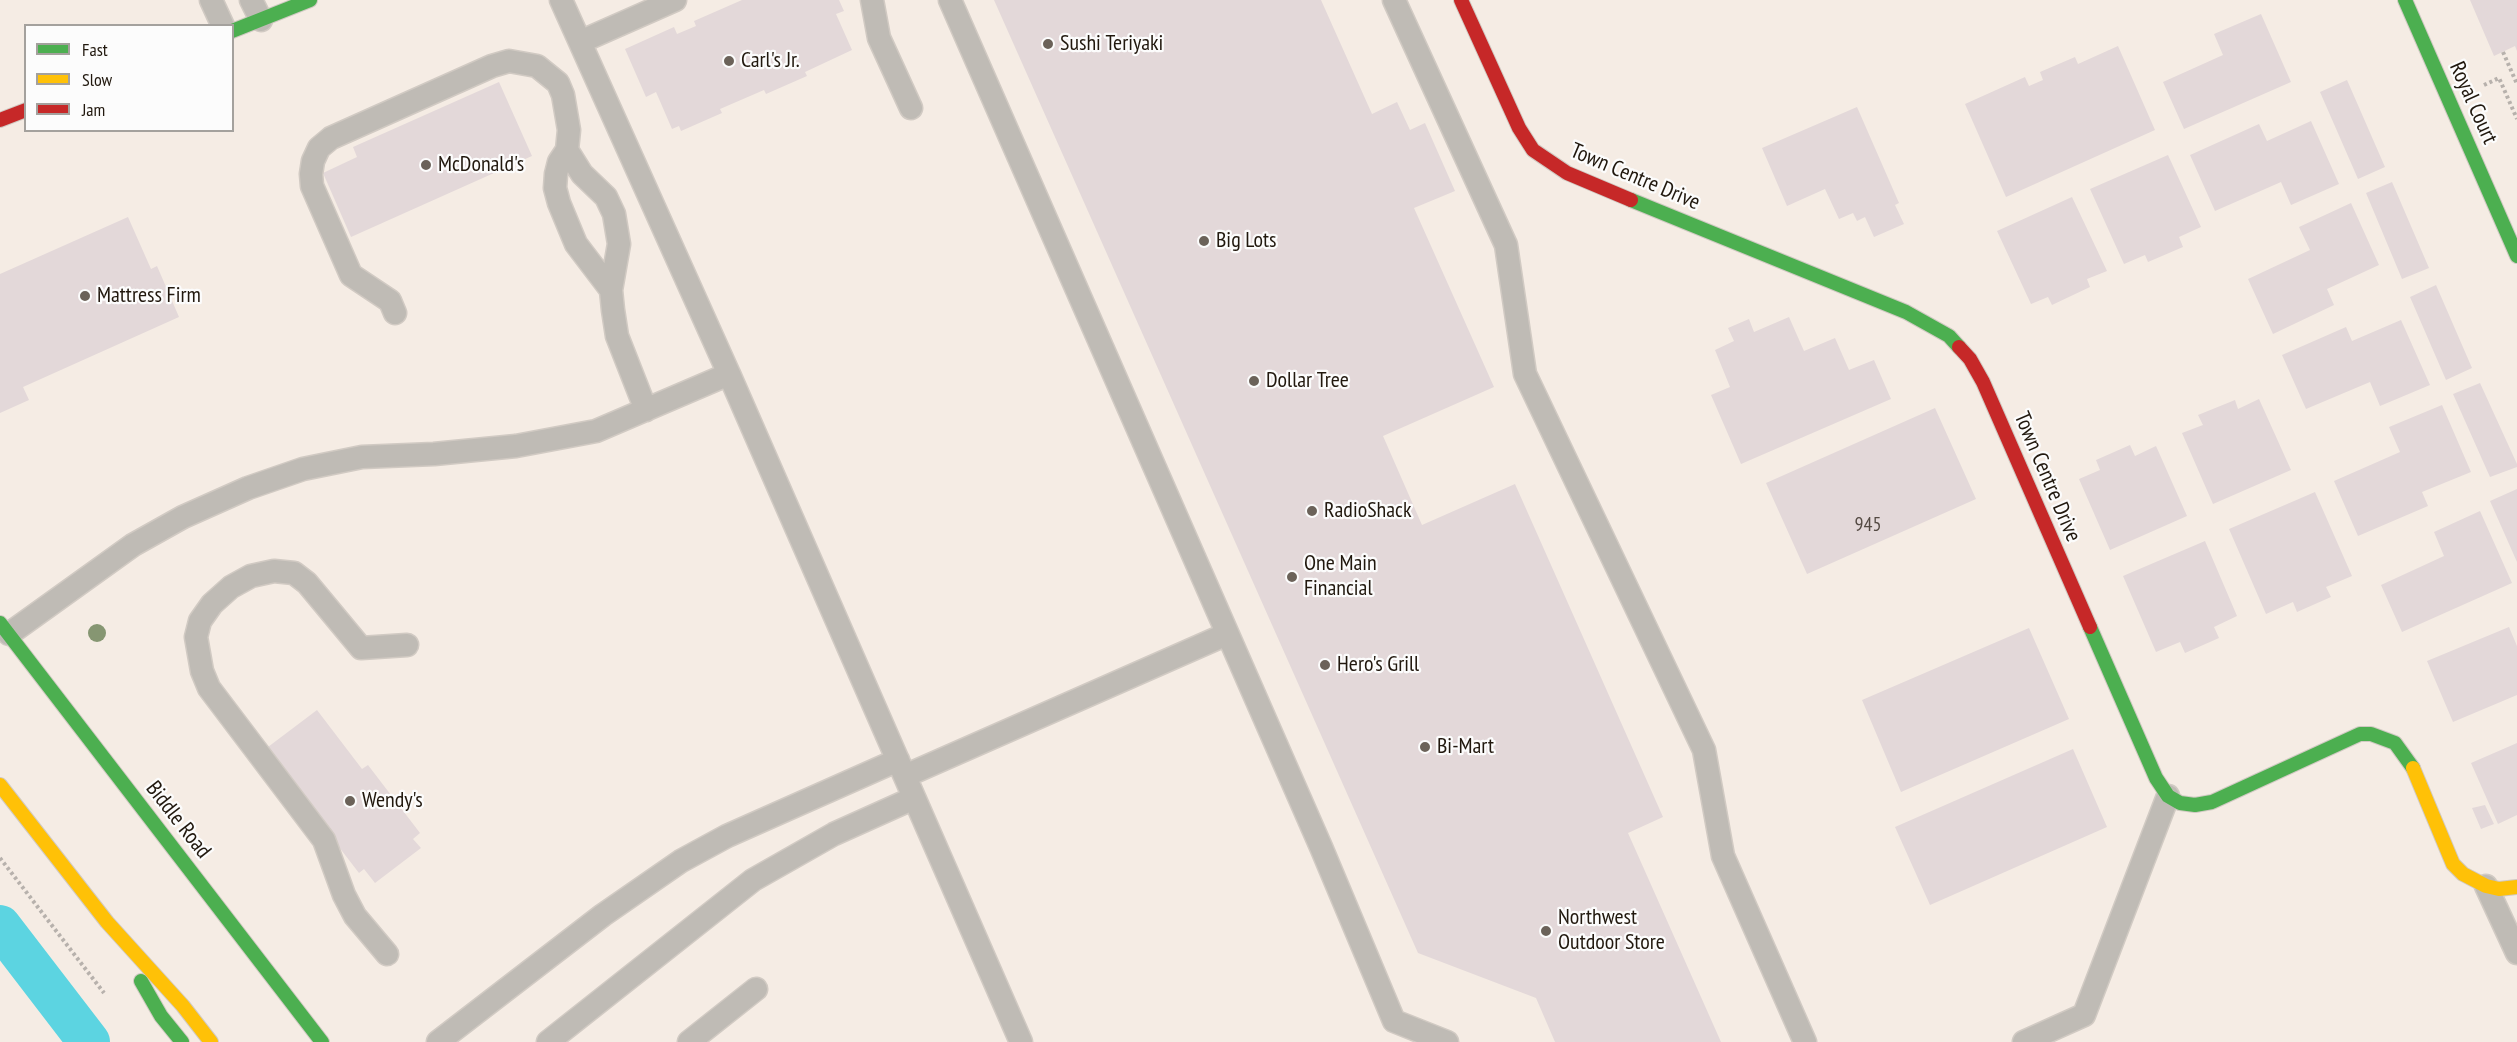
<!DOCTYPE html>
<style>
body{margin:0}
#map{position:relative;width:2517px;height:1042px;overflow:hidden;background:#f5ece4;font-family:"PT Sans Narrow",sans-serif}
canvas{display:block}
.legend{position:absolute;left:24px;top:24px;width:210px;height:108px;box-sizing:border-box;background:#fcfcfc;border:2px solid #a4a19d;margin:0;padding:8px 10px;list-style:none;font-size:18px;color:#21180e}
.legend li{display:flex;align-items:center;gap:12px;height:30px}
.legend b{width:30px;border:2px solid #a4a19d}
</style>
<div id="map">
<canvas width="2517" height="1042"></canvas>
<ul class="legend">
<li><b style="height:8px;background:#4caf50"></b>Fast</li>
<li><b style="height:8px;background:#ffc107"></b>Slow</li>
<li><b style="height:8px;background:#c62828"></b>Jam</li>
</ul>
</div>
<script>
const ctx = document.querySelector('canvas').getContext('2d');
ctx.lineJoin = 'round';
const shape = rows => new Path2D(rows.map(r => 'M' + r).join(''));
function stroke(path, color, width, dash) { ctx.strokeStyle = color; ctx.lineWidth = width; ctx.lineCap = dash ? 'butt' : 'round'; ctx.setLineDash(dash || []); ctx.stroke(path); }
function fillPath(path, color) { ctx.fillStyle = color; ctx.fill(path, 'evenodd'); }
function write(font, color, halo, rows, align = 'center') {
  ctx.font = font + ' "PT Sans Narrow",sans-serif'; ctx.lineWidth = 4.5; ctx.setLineDash([]); ctx.textBaseline = 'middle'; ctx.strokeStyle = halo; ctx.fillStyle = color; for (const [text, x, y, turn = 0] of rows) {
    ctx.save(); ctx.translate(x, y); ctx.rotate((+turn || 0) * Math.PI / 180); ctx.textAlign = isNaN(turn) ? turn : align; if (halo) ctx.strokeText(text, 0, 0); ctx.fillText(text, 0, 0); ctx.restore();
  }
}
const canal = shape([
 [0,926,89,1042]
]);
const building = shape([
 [742,0,839,0,844,11,836,14,852,50,805,72,807,76,766,94,764,90,720,109,722,113,681,131,679,126,672,129,656,92,646,97,625,49,674,27,677,34,696,26,694,21],
 [994,0,1321,0,1372,114,1397,102,1410,130,1425,123,1455,191,1414,208,1494,387,1383,436,1422,525,1515,484,1663,817,1628,833,1721,1042,1555,1042,1536,998,1418,953],
 [2470,0,2517,0,2517,51,2515,46,2494,56],
 [2261,14,2291,82,2184,129,2163,82,2223,55,2214,34],
 [2118,46,2155,130,2006,197,1965,104,2025,77,2029,86,2043,80,2040,72,2075,57,2078,64],
 [2347,80,2385,167,2358,179,2320,92],
 [499,82,532,156,351,237,323,173,357,157,353,147],
 [1857,107,1899,203,1895,205,1904,224,1874,237,1865,217,1857,221,1853,213,1839,219,1825,189,1787,206,1762,148],
 [2311,121,2339,184,2291,205,2281,182,2215,211,2190,155,2259,124,2267,141],
 [2168,155,2201,227,2179,237,2183,247,2148,262,2145,255,2124,264,2090,189],
 [2392,182,2429,268,2402,279,2366,193],
 [2072,197,2107,271,2087,279,2090,287,2052,305,2048,297,2031,304,1997,231],
 [2351,203,2379,265,2327,289,2334,305,2273,334,2248,279,2310,250,2299,227],
 [128,217,151,269,157,266,179,317,23,387,29,400,0,413,0,274],
 [2436,285,2472,368,2446,380,2410,297],
 [1789,317,1804,351,1835,338,1849,370,1874,360,1891,399,1741,464,1711,395,1730,387,1715,350,1734,341,1728,328,1749,319,1754,332],
 [2401,320,2430,385,2380,406,2370,382,2306,409,2282,355,2346,327,2352,341],
 [2480,383,2517,464,2517,467,2490,477,2453,394],
 [2259,399,2291,470,2213,504,2182,433,2203,425,2198,415,2235,400,2238,409],
 [2442,405,2471,472,2422,492,2428,506,2358,536,2334,481,2400,452,2389,427],
 [1935,408,1976,499,1807,574,1766,483],
 [2130,445,2135,456,2156,446,2187,516,2110,550,2079,479,2100,470,2096,460],
 [2517,489,2517,562,2490,501],
 [2315,492,2352,576,2326,587,2331,597,2297,612,2293,602,2266,614,2229,529],
 [2480,511,2512,583,2402,632,2381,585,2444,556,2434,532],
 [2205,541,2237,616,2214,627,2219,638,2185,653,2180,642,2156,652,2123,576],
 [2509,627,2517,646,2517,695,2453,722,2427,661],
 [2029,628,2069,719,1901,792,1862,700],
 [317,710,362,769,368,765,420,833,413,839,421,848,375,883,364,869,359,873,264,750],
 [2517,743,2517,815,2498,824,2471,763],
 [2073,749,2107,827,1930,905,1895,827],
 [2485,805,2494,824,2481,829,2472,808]
]);
const path = shape([
 [2503,52,2517,84],
 [2484,85,2499,78,2517,119],
 [0,858,104,993]
]);
const lane = shape([
 [211,0,223,26],
 [251,0,261,20],
 [872,0,879,38,911,108],
 [950,0,1321,847,1394,1021,1447,1042],
 [1394,0,1506,245,1525,374,1704,750,1723,856,1805,1042],
 [580,42,675,0],
 [567,150,559,162,556,174,555,188,559,203,576,244,611,290],
 [395,313,390,301,351,275,312,186,311,174,313,161,319,148,331,138,492,66,509,61,537,66,558,83,563,95,569,130,567,150,582,174,606,197,614,214,619,244,611,290,613,310,617,336,646,410],
 [729,374,1021,1042],
 [9,634,133,545,183,517,248,488,303,469,362,457,434,454,516,446,596,431,729,374,561,0],
 [905,776,1227,634],
 [2486,886,2517,953],
 [387,954,355,916,344,895,324,840,209,688,202,671,196,637,200,621,212,604,231,587,251,576,274,571,294,573,307,583,361,648,407,645],
 [438,1042,603,915,681,861,727,836,898,760],
 [548,1042,753,880,834,834,914,798],
 [689,1042,756,989],
 [2024,1042,2084,1015,2168,796]
]);
const fast = shape([
 [2405,0,2517,256],
 [232,31,310,0],
 [1631,200,1906,312,1949,336,1959,347],
 [0,623,322,1042],
 [2090,627,2156,778,2168,796,2180,803,2195,805,2212,802,2360,734,2371,734,2395,743,2413,768],
 [141,981,161,1016,182,1042]
]);
const slow = shape([
 [2413,768,2453,864,2463,874,2486,886,2499,889,2517,887],
 [0,785,107,922,183,1006,211,1042]
]);
const jam = shape([
 [1461,0,1519,128,1533,150,1567,173,1631,200],
 [0,120,26,110],
 [1959,347,1970,359,1983,382,2090,627]
]);
const trees = [
 [97,633]
];
const markers = [
 [1048,44,6,"#6b6259"],
 [729,61,6,"#6b6259"],
 [426,165,6,"#6b6259"],
 [1204,241,6,"#6b6259"],
 [85,296,6,"#6b6259"],
 [1254,381,6,"#6b6259"],
 [1312,511,6,"#6b6259"],
 [1292,577,6,"#6b6259"],
 [1325,665,6,"#6b6259"],
 [1425,747,6,"#6b6259"],
 [350,801,6,"#6b6259"],
 [1546,931,6,"#6b6259"]
];
const numberNames = [
 ["945",1868,525]
];
const poiNames = [
 ["Sushi Teriyaki",1060,44],
 ["Carl's Jr.",741,61],
 ["McDonald's",438,165],
 ["Big Lots",1216,241],
 ["Mattress Firm",97,296],
 ["Dollar Tree",1266,381],
 ["RadioShack",1324,511],
 ["One Main",1304,564],
 ["Financial",1304,589],
 ["Hero's Grill",1337,665],
 ["Bi-Mart",1437,747],
 ["Wendy's",362,801],
 ["Northwest",1558,918],
 ["Outdoor Store",1558,943]
];
const streetNames = [
 ["Royal Court",2473,103,66],
 ["Town Centre Drive",1635,177,23],
 ["Town Centre Drive",2047,477,67],
 ["Biddle Road",178,820,52]
];
stroke(canal, '#5cd4e1', 42);
fillPath(building, '#e3d8d9');
stroke(lane, '#d1cac3', 25);
stroke(fast, '#d1cac3', 16);
stroke(slow, '#d1cac3', 16);
stroke(jam, '#d1cac3', 16);
stroke(path, '#b7b1ac', 4, [3, 3]);
stroke(lane, '#bfbbb5', 22);
stroke(fast, '#4caf50', 14);
stroke(slow, '#ffc107', 14);
stroke(jam, '#c62828', 14);
ctx.fillStyle = '#869672';
for (const [x, y] of trees) { ctx.beginPath(); ctx.arc(x, y, 9, 0, 2 * Math.PI); ctx.fill(); }
for (const [x, y, r, color] of markers) { const dot = new Path2D(); dot.arc(x, y, r, 0, 2 * Math.PI); ctx.fillStyle = color; ctx.fill(dot); stroke(dot, '#fcfcfc', 2); }
write('20px', '#544a43', null, numberNames);
write('22px', '#21180e', '#fcfcfc', poiNames, 'left');
write('22px', '#21180e', '#fcfcfc', streetNames);
</script>
